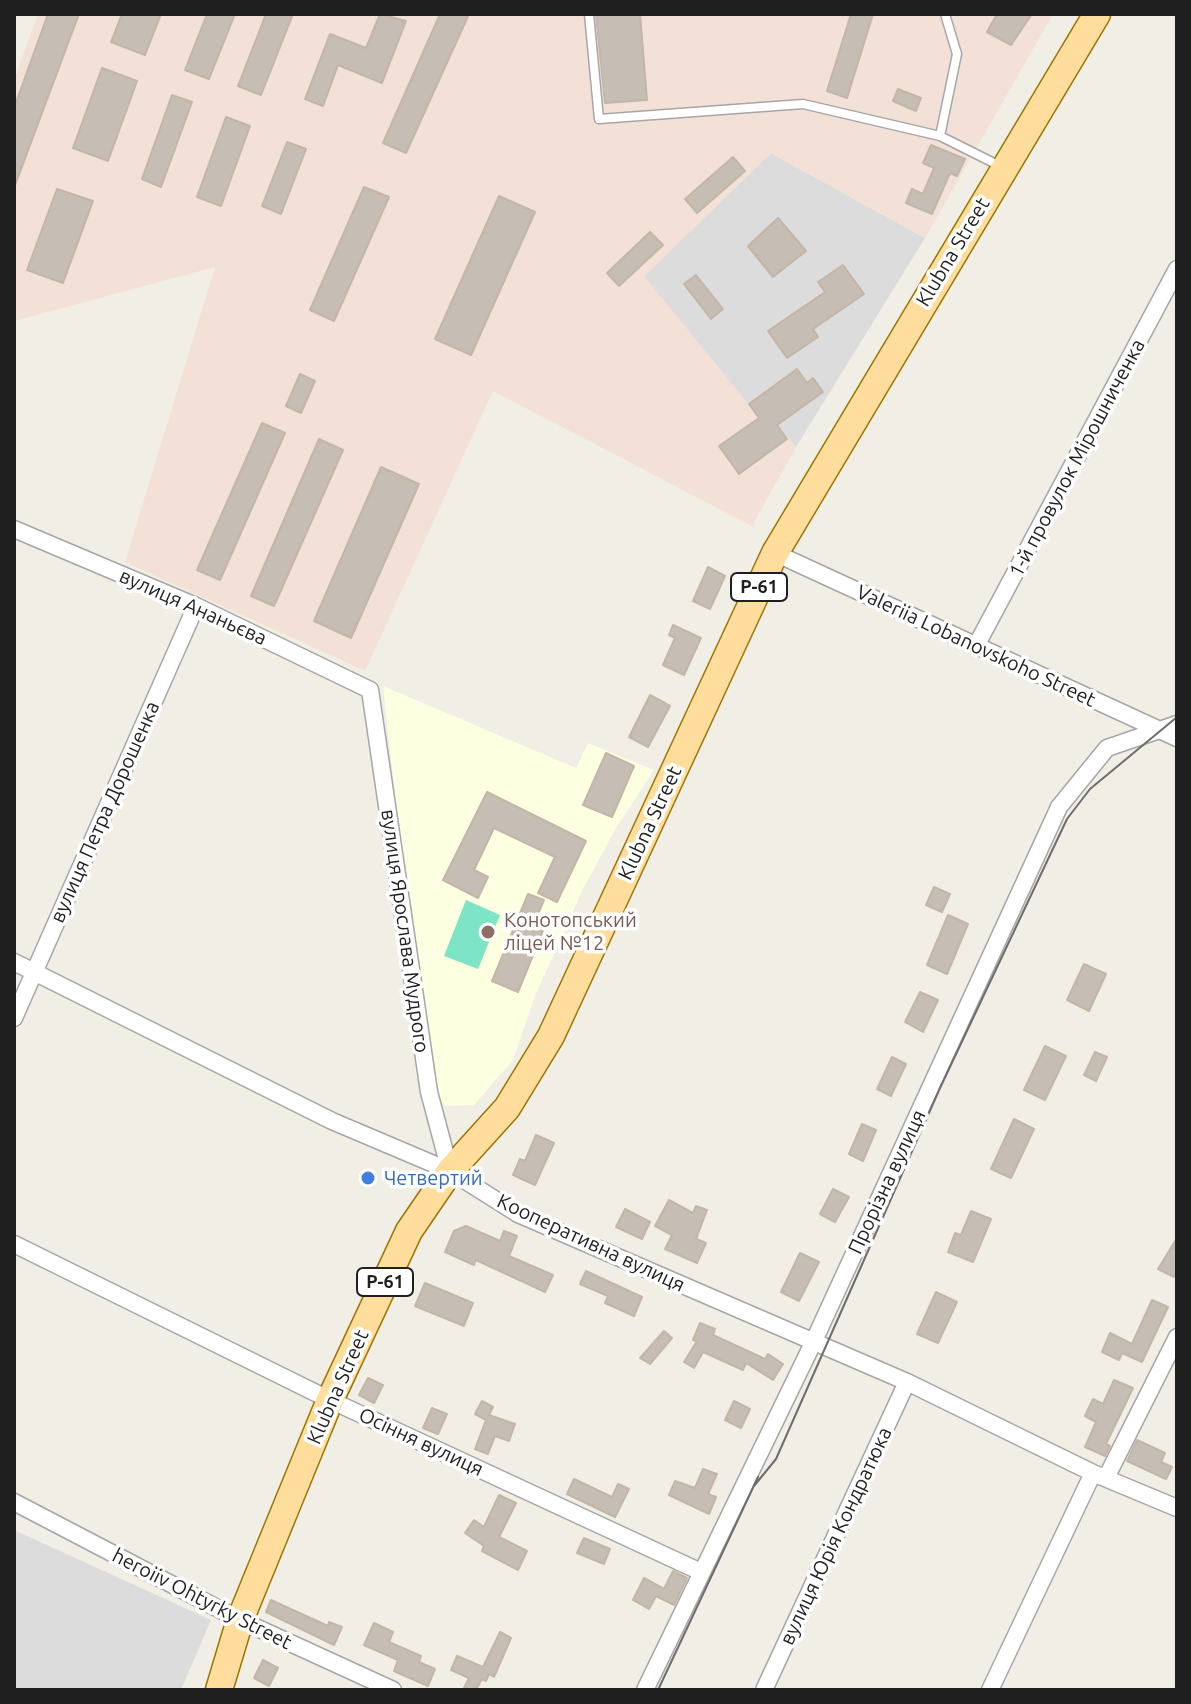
<!DOCTYPE html>
<meta charset="utf-8">
<style>
body{margin:0}
#map{position:relative;width:1191px;height:1704px;overflow:hidden;background:#f1eee5;font-family:Ubuntu,sans-serif}
canvas{display:block}
.frame{position:absolute;inset:0;border:16px solid #1f1f1f;pointer-events:none}
</style>
<div id="map">
<canvas width="1191" height="1704"></canvas>
<div class="frame"></div>
</div>
<script>
const ctx = document.querySelector('canvas').getContext('2d');
ctx.lineJoin = 'round';
function fillPath(path, color) { ctx.fillStyle = color; ctx.fill(path, 'evenodd'); }
const shape = rows => new Path2D(rows.map(r => 'M' + r).join(''));
function stroke(path, color, width, dash) { ctx.strokeStyle = color; ctx.lineWidth = width; ctx.lineCap = dash ? 'butt' : 'round'; ctx.setLineDash(dash || []); ctx.stroke(path); }
function write(font, color, halo, rows, align = 'center') {
  ctx.font = font + ' Ubuntu,sans-serif'; ctx.lineWidth = 7; ctx.setLineDash([]); ctx.textBaseline = 'middle'; ctx.strokeStyle = halo; ctx.fillStyle = color; for (const [text, x, y, turn = 0] of rows) {
    ctx.save(); ctx.translate(x, y); ctx.rotate((+turn || 0) * Math.PI / 180); ctx.textAlign = isNaN(turn) ? turn : align; if (halo) ctx.strokeText(text, 0, 0); ctx.fillText(text, 0, 0); ctx.restore();
  }
}
const residential = shape([
 [771,153,925,238,796,447,777,425,759,418,643,277],
 [14,1530,211,1620,181,1690,14,1690]
]);
const education = shape([
 [383,686,576,768,588,743,654,770,616,828,583,889,535,996,513,1060,474,1105,445,1106,439,1102,405,885]
]);
const military = shape([
 [38,14,1053,14,925,238,771,153,644,276,759,417,777,425,796,447,752,526,493,391,365,671,125,562,215,267,14,321,14,80]
]);
const pitch = shape([
 [466,900,500,915,478,969,444,956]
]);
const building = shape([
 [48,14,79,14,14,188,14,108,48,14],
 [122,14,161,14,145,55,111,42,122,14],
 [207,14,235,14,209,79,185,70,207,14],
 [266,14,293,14,261,95,238,86,266,14],
 [380,14,406,21,382,83,338,65,323,106,305,99,330,34,366,48,380,14],
 [440,14,469,14,406,153,383,143,440,14],
 [596,14,640,14,647,100,605,103,596,14],
 [851,14,873,14,847,98,827,91,851,14],
 [997,14,1032,14,1011,45,987,32,997,14],
 [102,68,137,81,108,161,73,148,102,68],
 [898,89,921,98,916,111,893,101,898,89],
 [172,95,192,102,161,187,142,179,172,95],
 [226,117,250,126,221,206,197,197,226,117],
 [287,142,306,149,281,214,262,206,287,142],
 [931,145,965,159,957,176,950,173,932,214,906,203,912,189,923,194,934,168,923,163,931,145],
 [733,157,745,171,697,213,685,199,733,157],
 [364,187,389,197,334,321,310,310,364,187],
 [57,189,93,201,63,283,27,270,57,189],
 [499,196,535,212,471,355,435,339,499,196],
 [778,218,806,251,773,277,748,246,778,218],
 [650,232,663,245,619,286,607,273,650,232],
 [843,265,864,294,813,329,818,337,787,358,768,331,825,292,818,282,843,265],
 [696,275,723,309,711,319,684,284,696,275],
 [797,369,807,383,813,378,823,392,777,425,787,439,739,474,719,446,759,418,749,404,797,369],
 [300,374,315,381,301,413,286,406,300,374],
 [262,423,285,433,220,580,197,570,262,423],
 [319,439,343,450,274,606,251,596,319,439],
 [381,467,419,484,351,638,314,621,381,467],
 [708,567,725,576,710,609,693,601,708,567],
 [673,625,701,638,684,675,663,665,675,638,669,635,673,625],
 [650,695,670,706,648,747,629,737,650,695],
 [606,753,634,766,612,817,583,805,606,753],
 [487,792,586,841,557,902,538,893,555,857,494,828,474,870,488,877,478,898,443,880,487,792],
 [934,887,950,894,942,912,926,905,934,887],
 [528,894,544,900,533,926,543,931,518,992,492,981,528,894],
 [948,915,968,924,947,974,927,965,948,915],
 [1084,964,1106,974,1089,1011,1067,1000,1084,964],
 [920,992,938,1000,923,1032,905,1022,920,992],
 [1045,1046,1066,1056,1045,1100,1024,1090,1045,1046],
 [1095,1052,1107,1057,1096,1081,1084,1075,1095,1052],
 [892,1057,906,1064,891,1096,877,1089,892,1057],
 [1014,1119,1034,1129,1011,1178,991,1169,1014,1119],
 [862,1124,876,1130,863,1161,849,1154,862,1124],
 [536,1135,554,1143,535,1185,513,1175,520,1159,525,1161,536,1135],
 [833,1189,849,1197,835,1222,820,1214,833,1189],
 [669,1200,693,1213,696,1206,707,1210,696,1239,706,1243,697,1263,665,1249,672,1235,655,1226,669,1200],
 [625,1209,650,1222,642,1239,616,1227,625,1209],
 [971,1211,991,1219,973,1262,948,1252,955,1233,961,1235,971,1211],
 [466,1226,500,1241,504,1231,517,1236,509,1256,553,1275,545,1292,476,1260,474,1265,445,1252,454,1231,466,1226],
 [1177,1238,1177,1269,1174,1277,1158,1269,1177,1238],
 [800,1253,819,1262,799,1301,781,1292,800,1253],
 [586,1271,642,1297,634,1316,605,1303,608,1296,580,1284,586,1271],
 [425,1283,473,1303,464,1326,415,1306,425,1283],
 [936,1292,957,1302,938,1343,917,1334,936,1292],
 [1152,1300,1168,1307,1142,1362,1122,1353,1119,1360,1102,1352,1110,1333,1132,1344,1152,1300],
 [700,1323,715,1329,713,1335,765,1359,768,1354,783,1364,773,1380,746,1363,743,1370,703,1352,694,1368,684,1362,697,1341,693,1340,700,1323],
 [664,1331,672,1338,650,1364,640,1358,664,1331],
 [368,1378,383,1385,374,1403,359,1395,368,1378],
 [1114,1380,1133,1388,1106,1444,1110,1446,1105,1456,1085,1447,1096,1422,1085,1416,1093,1399,1103,1404,1114,1380],
 [482,1401,493,1407,489,1415,515,1424,509,1441,495,1436,488,1454,475,1449,486,1420,475,1414,482,1401],
 [734,1401,750,1409,741,1428,725,1420,734,1401],
 [432,1408,447,1414,438,1434,423,1428,432,1408],
 [1137,1440,1165,1453,1161,1462,1172,1467,1166,1479,1127,1461,1137,1440],
 [703,1469,717,1474,708,1494,716,1497,709,1514,669,1495,675,1481,695,1488,703,1469],
 [574,1479,612,1497,618,1484,629,1489,615,1517,567,1494,574,1479],
 [499,1495,516,1503,499,1537,527,1551,518,1570,482,1551,484,1546,465,1533,474,1520,484,1527,499,1495],
 [584,1538,610,1549,604,1564,577,1553,584,1538],
 [673,1571,687,1578,674,1605,656,1596,649,1609,633,1600,644,1578,664,1589,673,1571],
 [271,1600,328,1626,329,1622,342,1627,334,1645,266,1612,271,1600],
 [374,1623,393,1632,389,1642,421,1656,419,1662,435,1669,428,1686,394,1671,398,1660,364,1645,374,1623],
 [500,1632,511,1638,494,1677,489,1674,486,1681,482,1679,476,1690,463,1690,469,1678,451,1670,457,1656,483,1667,500,1632],
 [263,1660,278,1668,269,1686,254,1678,263,1660]
]);
const service = shape([
 [589,14,599,119,803,104,940,136,1002,167],
 [940,136,957,54,945,14]
]);
const minor = shape([
 [14,529,196,606,370,690,429,1092,450,1171],
 [775,553,1177,738],
 [976,646,1177,269],
 [14,962,332,1121,450,1171,518,1214,907,1382,1093,1473,1177,1508],
 [14,1018,196,606],
 [14,1244,330,1400,701,1572],
 [1106,1478,1177,1337],
 [14,1502,240,1620,393,1690],
 [645,1690,813,1343,1059,807,1107,748,1177,724],
 [764,1690,907,1382],
 [990,1690,1093,1473]
]);
const primary = shape([
 [219,1690,240,1620,330,1400,409,1231,450,1171,507,1108,551,1036,775,553,1097,14]
]);
const tram = shape([
 [754,1486,776,1459,940,1088,1067,819,1090,789,1177,717],
 [658,1690,758,1477]
]);
const markers = [
 [488,932,8,"#8d6e63"],
 [368,1178,8,"#3f7fe0"]
];
const shields = [
 [759,587,56],
 [385,1282,56]
];
const shieldNames = [
 ["Р-61",759,587],
 ["Р-61",385,1282]
];
const streetNames = [
 ["Klubna Street",953,252,-59],
 ["1-й провулок Мірошниченка",1077,458,-62],
 ["вулиця Ананьєва",193,607,24],
 ["Valeriia Lobanovskoho Street",976,646,25],
 ["вулиця Петра Дорошенка",105,812,-66],
 ["Klubna Street",650,823,-65],
 ["вулиця Ярослава Мудрого",405,931,82],
 ["Прорізна вулиця",887,1182,-65],
 ["Кооперативна вулиця",591,1243,25],
 ["Klubna Street",338,1387,-66],
 ["Осіння вулиця",421,1442,25],
 ["вулиця Юрія Кондратюка",836,1536,-65],
 ["heroiiv Ohtyrky Street",202,1599,27]
];
const educationNames = [
 ["Конотопський",504,920],
 ["ліцей №12",504,943]
];
const shopNames = [
 ["Четвертий",384,1178]
];
fillPath(residential, '#dddcdc');
fillPath(education, '#fcffe0');
fillPath(military, '#f3e1d7');
fillPath(pitch, '#7ee4c6');
fillPath(building, '#c6bdb4');
stroke(building, '#c3b6a6', 2);
stroke(service, '#a6a6a6', 11);
stroke(minor, '#a6a6a6', 19);
stroke(primary, '#9b7500', 29);
stroke(service, '#fff', 8);
stroke(minor, '#fff', 16);
stroke(primary, '#ffdd9c', 26);
stroke(tram, '#6d6d6d', 2);
for (const [x, y, r, color] of markers) { const dot = new Path2D(); dot.arc(x, y, r, 0, 2 * Math.PI); ctx.fillStyle = color; ctx.fill(dot); stroke(dot, '#fff', 3); }
for (const [x, y, w] of shields) { const box = new Path2D(); box.roundRect(x - w / 2, y - 14, w, 28, 6); ctx.fillStyle = '#fff'; ctx.fill(box); stroke(box, '#1f1f1f', 2); }
write('bold 18px', '#1f1f1f', null, shieldNames);
write('20px', '#1f1f1f', '#fff', streetNames);
write('20px', '#785e54', '#fff', educationNames, 'left');
write('20px', '#366cbe', '#fff', shopNames, 'left');
</script>
